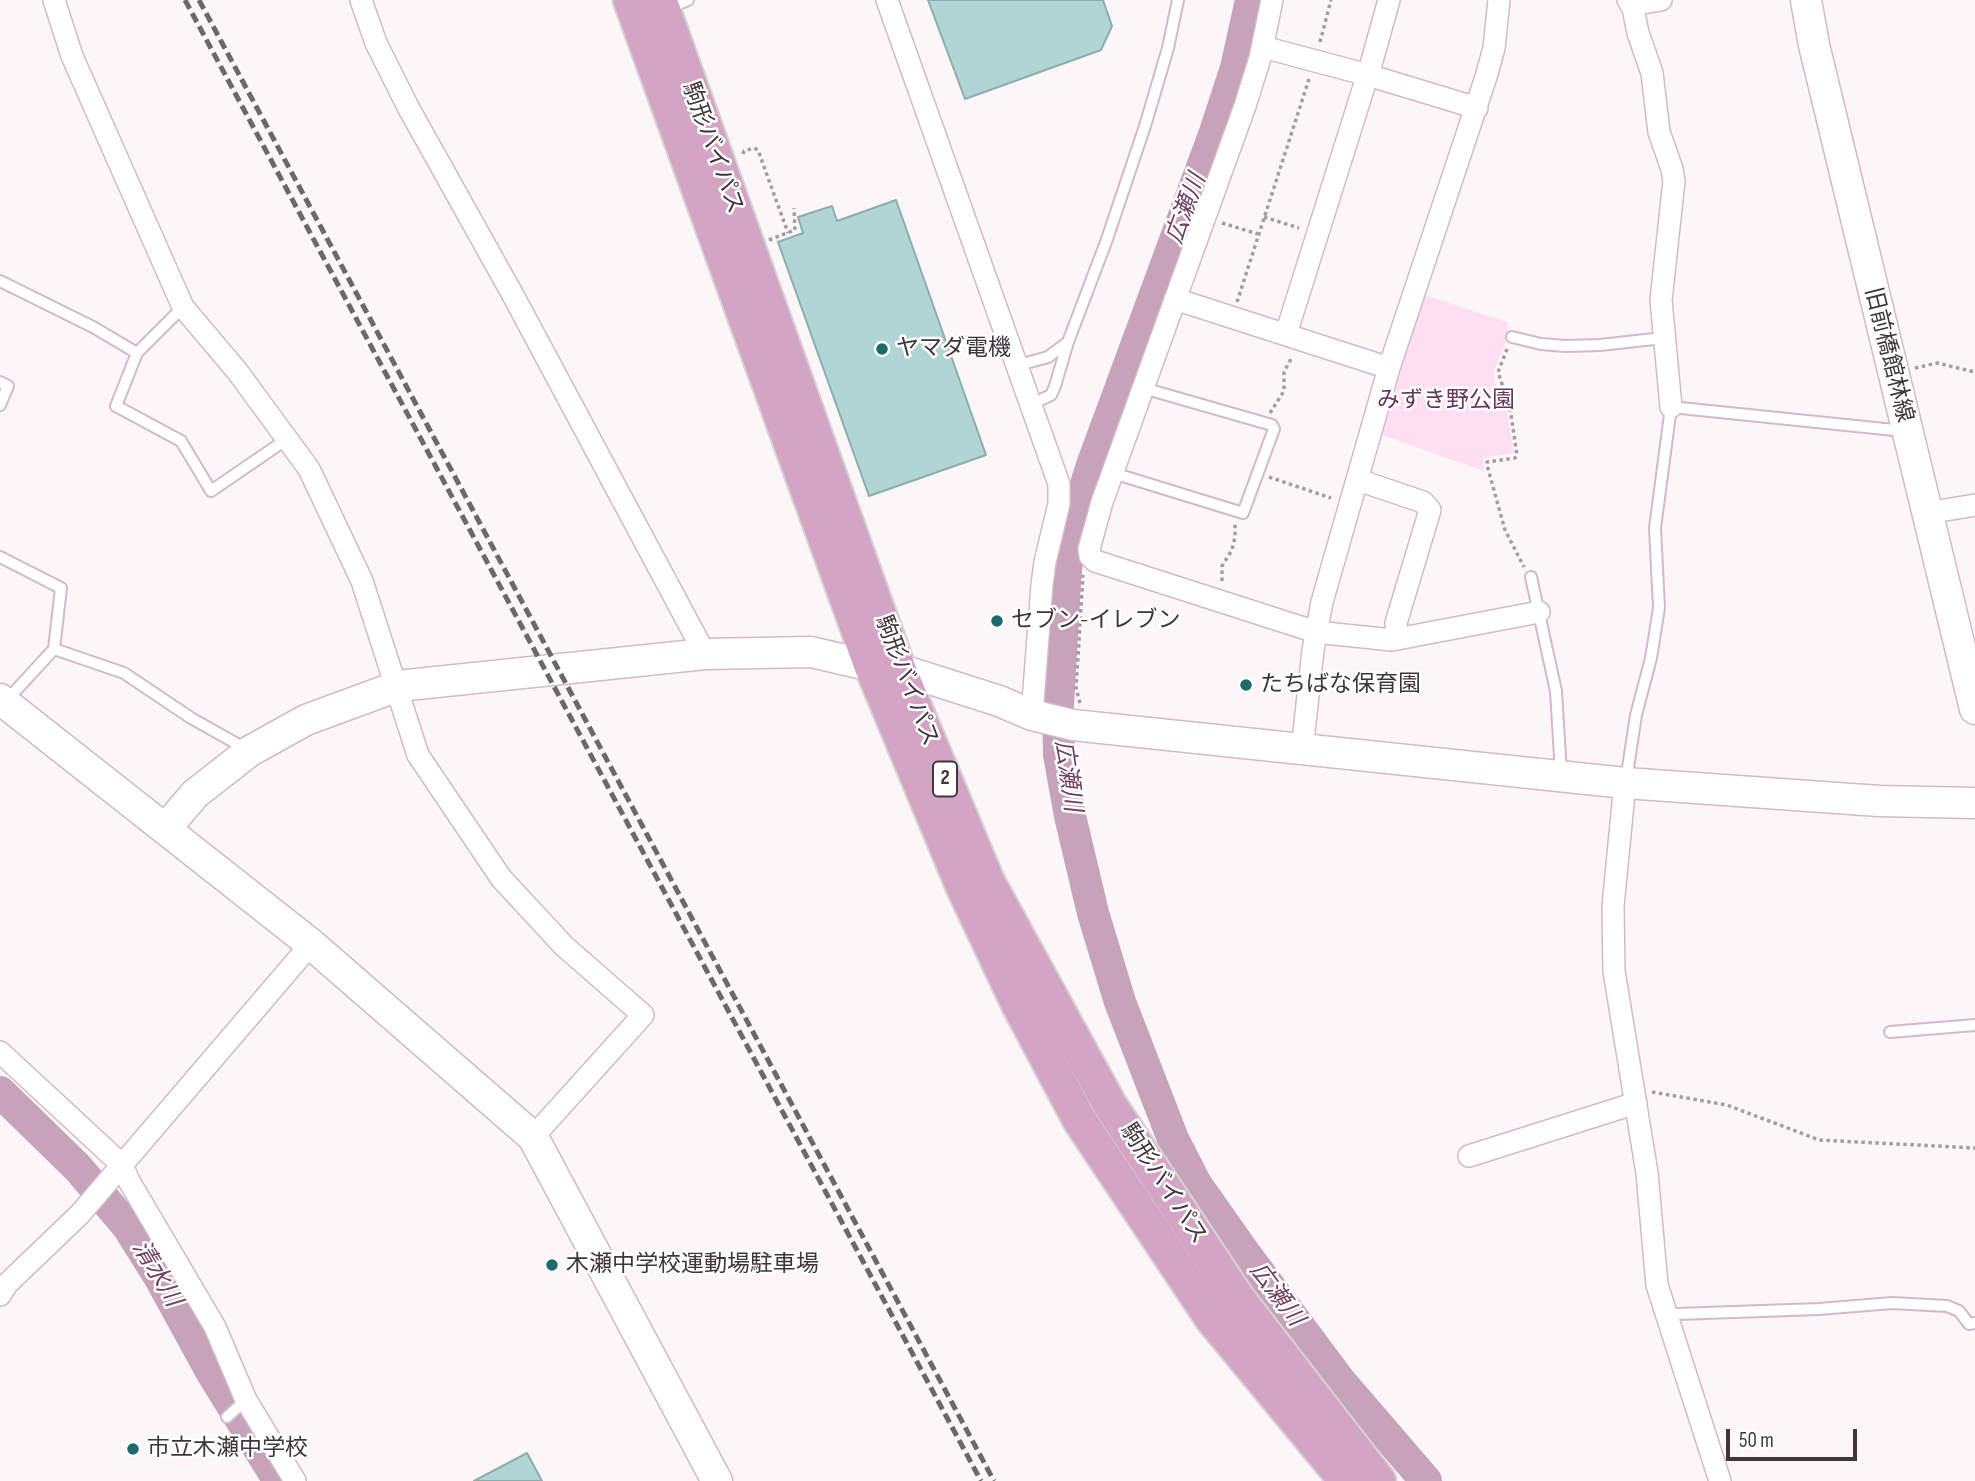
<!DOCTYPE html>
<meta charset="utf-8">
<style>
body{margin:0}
#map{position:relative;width:1975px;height:1481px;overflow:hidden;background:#fcf6f9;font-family:"Sofia Sans Condensed",sans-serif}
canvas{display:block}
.scale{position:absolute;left:1726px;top:1429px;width:131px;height:32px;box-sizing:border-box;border:4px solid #3f353b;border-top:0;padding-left:9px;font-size:21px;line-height:24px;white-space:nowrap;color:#3f353b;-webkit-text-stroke:5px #fff;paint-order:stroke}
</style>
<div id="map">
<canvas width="1975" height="1481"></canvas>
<div class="scale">50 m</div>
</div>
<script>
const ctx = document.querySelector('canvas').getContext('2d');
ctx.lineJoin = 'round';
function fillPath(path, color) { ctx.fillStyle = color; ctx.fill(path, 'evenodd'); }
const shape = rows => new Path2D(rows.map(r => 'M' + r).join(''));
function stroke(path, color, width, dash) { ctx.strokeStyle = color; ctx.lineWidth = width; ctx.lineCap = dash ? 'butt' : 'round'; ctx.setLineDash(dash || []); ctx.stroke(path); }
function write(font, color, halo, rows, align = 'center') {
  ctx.font = font + ' "Sofia Sans Condensed","Noto Sans JP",sans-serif'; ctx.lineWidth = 5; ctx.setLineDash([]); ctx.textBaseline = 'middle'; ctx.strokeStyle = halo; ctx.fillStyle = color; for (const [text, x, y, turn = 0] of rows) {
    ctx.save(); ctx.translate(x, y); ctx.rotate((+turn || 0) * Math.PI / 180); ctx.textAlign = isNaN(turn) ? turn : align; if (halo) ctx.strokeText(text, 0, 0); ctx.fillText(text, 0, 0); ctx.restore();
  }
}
const green = shape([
 [1424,295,1507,322,1508,336,1494,371,1495,383,1506,407,1514,453,1483,458,1484,471,1382,435]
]);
const river = shape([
 [1251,0,1236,68,1215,132,1092,465,1074,523,1068,549,1065,582,1058,706,1059,755,1070,816,1093,913,1120,1002,1173,1139,1196,1184,1241,1248,1340,1381,1426,1481],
 [0,1092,78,1168,128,1227,160,1278,212,1373,279,1481]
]);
const building = shape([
 [928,0,1103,0,1112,26,1101,50,965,99,928,0],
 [896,200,986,455,869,496,778,242,803,233,798,217,832,206,837,221,896,200],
 [527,1453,542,1481,474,1481,527,1453]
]);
const path = shape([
 [1320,42,1331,0],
 [743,154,744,151,754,148,758,150,788,233],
 [1264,217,1299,228],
 [1222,223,1258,234],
 [769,240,795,230,794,208],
 [1237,302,1310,76],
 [1507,349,1498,372,1510,408,1517,455,1515,458,1487,462,1487,465,1505,530,1524,567],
 [1915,368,1937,363,1975,372],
 [1270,413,1284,391,1284,372,1292,357],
 [1269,477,1331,498],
 [1222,581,1222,566,1232,550,1235,537,1235,523],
 [1080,703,1076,688,1083,575],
 [1652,1092,1727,1105,1819,1140,1975,1148]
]);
const lane = shape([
 [666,9,688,0],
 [0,281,93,327,137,353,116,406,181,441,211,491,287,439],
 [1512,337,1541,344,1565,346,1600,345,1663,338],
 [137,353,183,307],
 [1019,365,1048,357,1068,342],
 [0,382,8,386,0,405],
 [1032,404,1051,395,1055,386,1068,342,1106,242,1145,126,1168,48,1178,0],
 [1113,473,1243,513,1274,429,1272,425,1143,388],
 [0,557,61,588,54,649,7,700],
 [1531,577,1556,691,1561,773],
 [54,649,124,673,191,718,246,749],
 [1626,781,1636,715,1651,658,1659,608,1655,528,1671,407,1904,431],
 [1890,1032,1975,1025],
 [1667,1317,1677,1314,1819,1309,1892,1303,1947,1306,1959,1311,1969,1324,1975,1323],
 [227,1417,248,1398]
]);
const street = shape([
 [54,0,72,56,183,307,237,371,309,469,362,581,418,755,501,878,564,946,643,1015,533,1137],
 [361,0,376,43,408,107,514,297,705,654],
 [887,0,1059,484,1059,504,1045,562,1042,585,1032,715],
 [1272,0,1260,58,1245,106,1102,502,1089,549,1090,556,1095,561,1316,632,1392,640,1539,612],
 [1628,0,1633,8,1638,33,1652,73,1659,132,1672,169,1674,181,1661,300,1671,407],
 [1631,5,1661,0],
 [1263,47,1368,75,1477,108],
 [1175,299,1389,368],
 [1286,334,1372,61,1389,0],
 [1358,480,1423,502,1430,510,1396,623,1397,639],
 [1927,513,1975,505],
 [1302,750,1313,650,1322,602,1389,368,1486,77,1494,48,1499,0],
 [1625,783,1613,906,1614,971,1647,1173,1657,1285,1720,1481],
 [0,1052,122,1165,129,1181,215,1327,246,1400,295,1481],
 [1469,1156,1636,1103],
 [0,1295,7,1284,80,1214,311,944]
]);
const secondary = shape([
 [1806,0,1814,45,1975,709],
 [0,699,311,944,533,1137,717,1481],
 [166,828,195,794,250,751,306,720,398,686,705,654,811,652,871,666,899,669,999,701,1032,715,1073,725,1625,783,1879,801,1975,803]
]);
const primary = shape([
 [630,0,871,666,962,885,1018,1004,1080,1121,1212,1319,1346,1481],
 [660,0,899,669,988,882,1110,1105,1237,1297,1379,1481]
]);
const rail = shape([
 [185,0,981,1481],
 [199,0,994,1481]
]);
const markers = [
 [882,349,7,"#1d6a6b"],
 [997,621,7,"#1d6a6b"],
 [1246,685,7,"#1d6a6b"],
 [552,1265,7,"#1d6a6b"],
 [133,1449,7,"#1d6a6b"]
];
const shields = [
 [945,779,24]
];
const shieldNames = [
 ["2",945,779]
];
const streetNames = [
 ["駒形バイパス",712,148,70],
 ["旧前橋館林線",1888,355,76],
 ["駒形バイパス",906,681,69],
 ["駒形バイパス",1163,1184,57]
];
const poiNames = [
 ["ヤマダ電機",896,349],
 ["セブン-イレブン",1011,621],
 ["たちばな保育園",1260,685],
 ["木瀬中学校運動場駐車場",566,1265],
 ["市立木瀬中学校",147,1449]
];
const parkNames = [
 ["みずき野公園",1446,401]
];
const waterNames = [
 ["広瀬川",1187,209,-70],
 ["広瀬川",1067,776,82],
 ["清水川",156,1274,59],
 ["広瀬川",1276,1295,53]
];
fillPath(green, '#fddff1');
stroke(river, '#c6a3b8', 32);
fillPath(building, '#b1d4d4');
stroke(building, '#8baead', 2);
stroke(lane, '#d4b9c9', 14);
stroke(street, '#d4b9c9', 24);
stroke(secondary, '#d4b9c9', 33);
stroke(primary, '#d5d3d4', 37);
stroke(path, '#a49ca0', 3.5, [3.5, 3.5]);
stroke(lane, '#fff', 10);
stroke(street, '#fff', 21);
stroke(secondary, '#fff', 30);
stroke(primary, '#d4a4c4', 33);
stroke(rail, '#6f666b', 5, [10, 5]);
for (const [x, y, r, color] of markers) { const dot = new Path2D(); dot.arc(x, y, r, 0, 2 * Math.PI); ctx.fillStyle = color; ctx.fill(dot); stroke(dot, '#fff', 2.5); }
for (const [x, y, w] of shields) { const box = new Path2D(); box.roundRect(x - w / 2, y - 17.5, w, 35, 5); ctx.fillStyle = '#fff'; ctx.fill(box); stroke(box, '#3f353b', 2); }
write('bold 21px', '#3f353b', null, shieldNames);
write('23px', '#3f353b', '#fff', streetNames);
write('23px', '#3f353b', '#fff', poiNames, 'left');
write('23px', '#663756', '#fff', parkNames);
write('italic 24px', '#714160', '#fff', waterNames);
</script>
